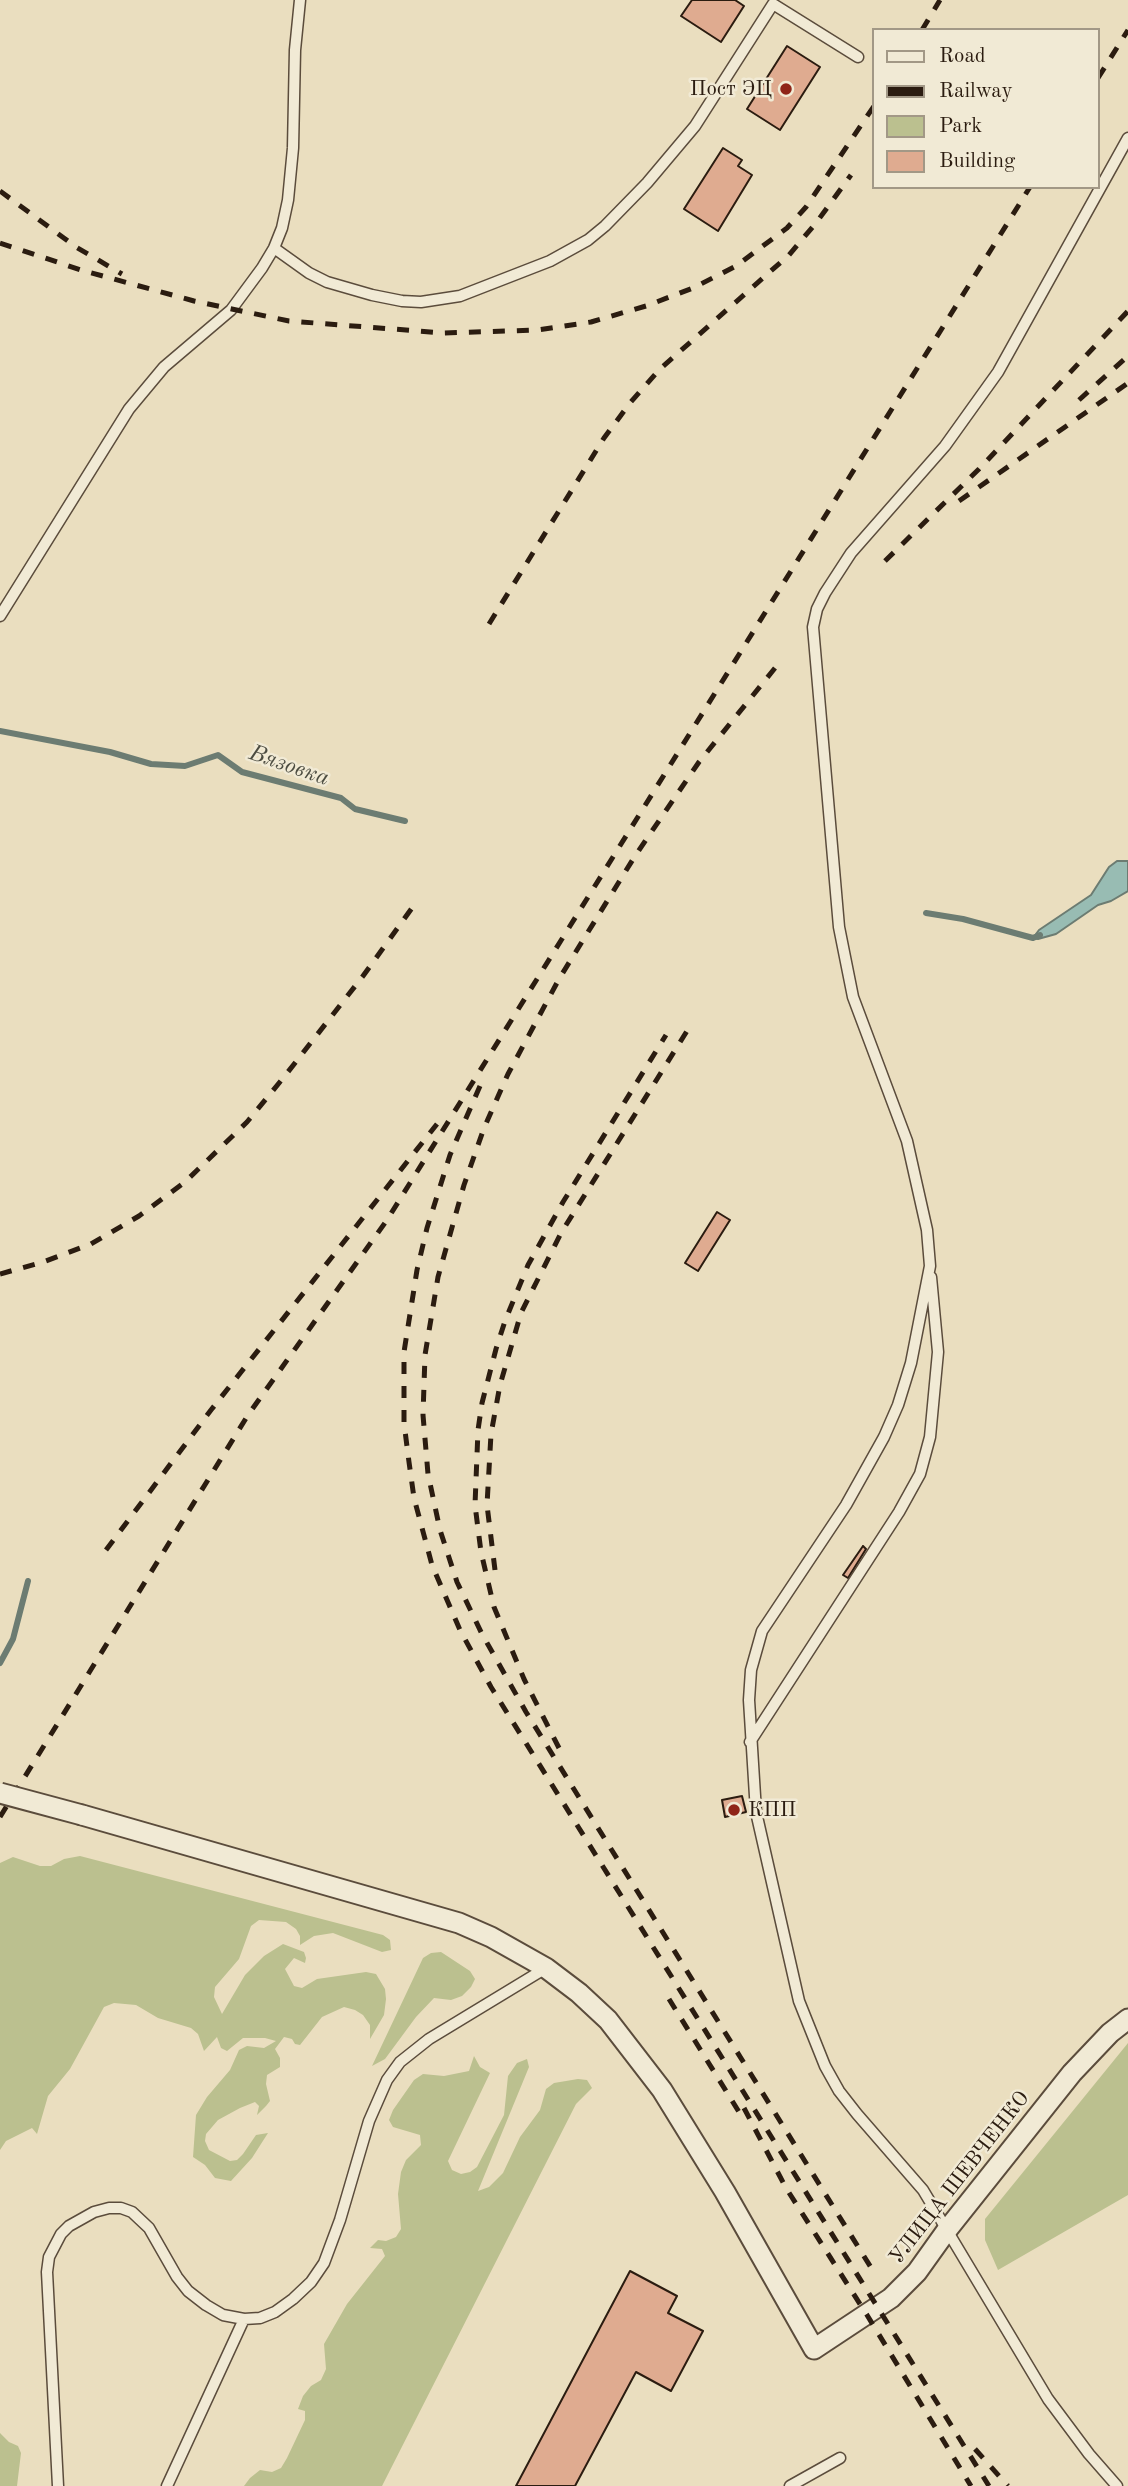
<!DOCTYPE html>
<meta charset="utf-8">
<style>
body{margin:0}
#map{position:relative;width:1128px;height:2486px;overflow:hidden;background:#eadebf;font-family:"Old Standard TT",serif}
canvas{display:block}
.legend{position:absolute;left:872px;top:28px;width:228px;height:161px;box-sizing:border-box;background:#f1ead5;border:2px solid #a29886;margin:0;padding:9px 12px;list-style:none;font-size:21px;color:#2b1c10}
.legend li{display:flex;align-items:center;gap:14px;height:35px}
.legend b{width:35px;border:2px solid #a29886}
</style>
<div id="map">
<canvas width="1128" height="2486"></canvas>
<ul class="legend">
<li><b style="height:9px;background:#f1ead5"></b>Road</li>
<li><b style="height:9px;background:#2b1c10"></b>Railway</li>
<li><b style="height:19px;background:#bbc08f"></b>Park</li>
<li><b style="height:19px;background:#dfab90"></b>Building</li>
</ul>
</div>
<script>
const ctx = document.querySelector('canvas').getContext('2d');
ctx.lineJoin = 'round';
function fillPath(path, color) { ctx.fillStyle = color; ctx.fill(path, 'evenodd'); }
const shape = rows => new Path2D(rows.map(r => 'M' + r).join(''));
function stroke(path, color, width, dash) { ctx.strokeStyle = color; ctx.lineWidth = width; ctx.lineCap = dash ? 'butt' : 'round'; ctx.setLineDash(dash || []); ctx.stroke(path); }
function write(font, color, halo, rows, align = 'center') {
  ctx.font = font + ' "Old Standard TT",serif'; ctx.lineWidth = 5; ctx.setLineDash([]); ctx.textBaseline = 'middle'; ctx.strokeStyle = halo; ctx.fillStyle = color; for (const [text, x, y, turn = 0] of rows) {
    ctx.save(); ctx.translate(x, y); ctx.rotate((+turn || 0) * Math.PI / 180); ctx.textAlign = isNaN(turn) ? turn : align; if (halo) ctx.strokeText(text, 0, 0); ctx.fillText(text, 0, 0); ctx.restore();
  }
}
const green = shape([
 [80,1856,383,1935,390,1940,391,1950,382,1952,333,1933,314,1936,300,1945,300,1936,296,1929,286,1922,259,1920,251,1926,239,1959,215,1987,214,1997,222,2014,245,1975,264,1956,283,1944,304,1952,306,1958,305,1963,294,1958,285,1969,294,1986,302,1988,317,1979,366,1972,376,1974,385,1989,386,1999,384,2015,370,2039,370,2025,363,2015,355,2010,344,2007,322,2017,300,2045,295,2044,292,2039,284,2037,275,2049,280,2058,280,2067,267,2075,266,2084,270,2101,266,2106,257,2115,259,2106,255,2102,240,2108,218,2120,206,2134,205,2141,209,2150,230,2161,237,2160,243,2154,256,2135,268,2133,252,2158,231,2181,215,2178,205,2165,193,2157,196,2115,207,2097,230,2070,239,2050,247,2046,264,2048,276,2041,265,2038,243,2038,227,2051,221,2048,217,2037,204,2051,198,2034,191,2028,158,2018,136,2005,114,2003,104,2007,70,2069,48,2096,37,2134,32,2128,6,2141,0,2150,0,1863,13,1857,40,1866,51,1866,64,1859],
 [441,1952,470,1971,475,1979,471,1987,462,1996,451,2000,434,1998,416,2017,385,2059,372,2066,423,1958,431,1953],
 [1128,2043,1128,2195,998,2270,985,2240,985,2219],
 [474,2056,480,2067,490,2073,448,2161,452,2170,461,2174,470,2172,477,2167,504,2115,508,2076,517,2063,527,2059,529,2067,478,2191,489,2187,503,2173,520,2137,540,2110,546,2089,554,2083,578,2079,587,2080,592,2088,576,2104,382,2486,244,2486,250,2478,260,2470,272,2472,281,2468,287,2458,305,2420,305,2411,298,2409,303,2396,311,2386,321,2380,326,2369,324,2344,347,2304,385,2256,382,2249,370,2248,378,2240,386,2241,396,2237,401,2229,398,2194,401,2172,406,2160,421,2145,420,2135,393,2127,389,2120,393,2110,414,2080,423,2074,444,2076,469,2071],
 [0,2433,9,2442,18,2446,21,2453,17,2486,0,2486]
]);
const water = shape([
 [1117,861,1128,861,1128,891,1111,901,1098,905,1056,934,1038,939,1033,938,1039,930,1091,895,1109,867,1117,861]
]);
const stream = shape([
 [0,731,110,752,151,764,185,766,218,755,242,772,341,798,355,809,405,821],
 [926,913,963,919,1033,938,1040,935],
 [0,1663,13,1639,28,1581]
]);
const building = shape([
 [692,0,735,0,744,6,721,42,681,16,692,0],
 [787,46,820,67,780,130,747,109,787,46],
 [723,148,742,160,738,166,752,175,718,231,684,209,723,148],
 [717,1212,730,1220,698,1271,685,1263,717,1212],
 [863,1546,866,1549,848,1578,843,1575,863,1546],
 [742,1796,746,1812,725,1817,722,1800,742,1796],
 [630,2271,677,2296,668,2313,703,2331,671,2391,636,2372,575,2486,516,2486,630,2271]
]);
const lane = shape([
 [274,248,309,273,327,282,372,295,402,301,421,302,460,296,550,261,588,240,605,226,647,183,695,126,773,4,858,57],
 [0,616,129,409,164,367,231,310,262,268,274,248,282,228,288,200,293,148,295,50,300,0],
 [750,1742,899,1512,920,1474,930,1437,938,1352,931,1277],
 [58,2486,47,2272,49,2257,61,2234,69,2226,94,2212,109,2208,121,2208,132,2212,149,2228,177,2277,188,2291,206,2305,223,2315,244,2319,260,2318,275,2312,293,2299,311,2282,324,2263,340,2220,369,2121,387,2080,400,2062,429,2039,546,1968],
 [167,2486,244,2319],
 [790,2486,840,2458],
 [1117,2486,1089,2454,1048,2399,923,2190,857,2114,839,2091,825,2066,799,2001,756,1812,749,1700,751,1670,762,1631,846,1505,884,1437,898,1405,911,1363,930,1266,927,1230,907,1141,853,997,839,927,813,627,817,609,825,593,851,553,945,446,998,372,1128,138]
]);
const street = shape([
 [82,1815,459,1923,491,1937,546,1968,579,1993,608,2020,662,2090,725,2192,814,2349,891,2298,917,2272,947,2230,1072,2073,1110,2033,1128,2019]
]);
const rail = shape([
 [922,30,940,0],
 [1098,78,1128,30],
 [0,191,76,247,122,274],
 [0,243,81,270,194,301,289,321,444,333,537,330,591,322,646,306,693,288,736,266,787,228,806,207,874,106],
 [1079,400,1128,356],
 [959,501,1128,383],
 [885,561,979,469,1128,311],
 [489,624,604,438,630,403,660,369,789,255,816,223,851,175],
 [775,668,699,762,635,856,559,979,508,1074,484,1128,464,1185,438,1277,425,1355,423,1415,428,1474,440,1530,457,1582,482,1634,526,1712,875,2274],
 [480,1086,450,1155,427,1228,417,1270,404,1352,404,1423,409,1462,414,1498,432,1565,460,1630,491,1687,989,2486],
 [0,1274,43,1262,91,1244,139,1216,185,1182,247,1122,284,1077,363,976,412,908],
 [106,1550,211,1410,437,1124],
 [495,1570,487,1505,491,1434,500,1385,521,1313,561,1233,687,1031],
 [559,1748,524,1679,494,1607,481,1552,475,1505,478,1430,482,1403,496,1349,505,1321,528,1265,563,1202,666,1035],
 [0,1817,248,1415,387,1220,1030,187],
 [669,1999,744,2120],
 [744,2108,786,2188,867,2315,971,2486],
 [975,2449,1008,2486]
]);
const streetBridge = shape([
 [0,1793,82,1815]
]);
const markers = [
 [786,89,7,"#8f2418"],
 [734,1810,7,"#8f2418"]
];
const poiNames = [
 ["Пост ЭЦ",772,89],
 ["КПП",748,1810,"left"]
];
const streetNames = [
 ["УЛИЦА ШЕВЧЕНКО",960,2178,-52]
];
const waterNames = [
 ["Вязовка",289,766,19]
];
fillPath(green, '#bbc08f');
fillPath(water, '#98bcb3');
stroke(water, '#6c7c72', 2);
stroke(stream, '#6c7c72', 6);
fillPath(building, '#dfab90');
stroke(building, '#2b1c10', 2);
stroke(lane, '#5b4c3c', 13);
stroke(street, '#5b4c3c', 23);
stroke(lane, '#f1ead5', 10);
stroke(street, '#f1ead5', 19);
stroke(rail, '#2b1c10', 5, [12, 12]);
stroke(streetBridge, '#5b4c3c', 23, []);
stroke(streetBridge, '#f1ead5', 19);
for (const [x, y, r, color] of markers) { const dot = new Path2D(); dot.arc(x, y, r, 0, 2 * Math.PI); ctx.fillStyle = color; ctx.fill(dot); stroke(dot, '#f1ead5', 2.5); }
write('21px', '#2b1c10', '#f1ead5', poiNames, 'right');
write('21px', '#2b1c10', '#f1ead5', streetNames);
write('italic 23px', '#4c4c41', '#f1ead5', waterNames);
</script>
